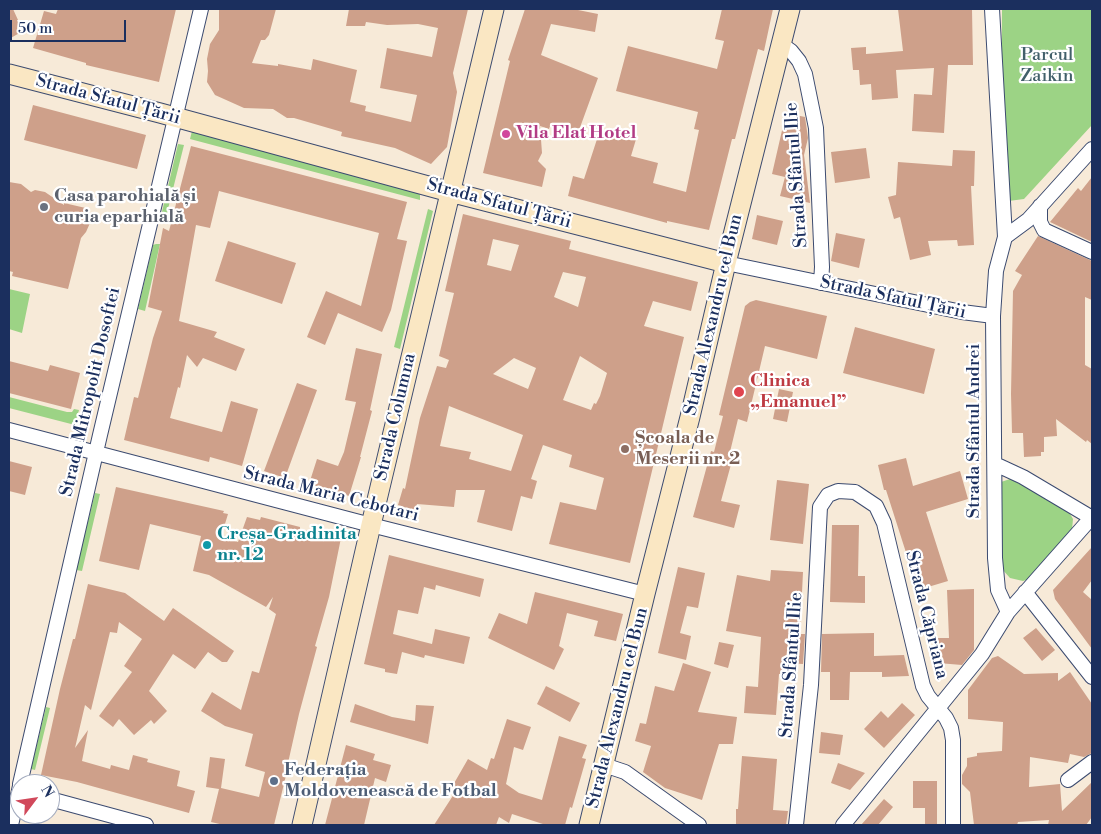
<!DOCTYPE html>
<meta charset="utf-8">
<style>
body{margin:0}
#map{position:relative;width:1101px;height:834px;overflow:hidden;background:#f7ead8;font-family:"Libre Bodoni",serif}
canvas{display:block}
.frame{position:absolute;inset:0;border:10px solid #1b2f5e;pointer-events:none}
.north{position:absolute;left:10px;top:774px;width:50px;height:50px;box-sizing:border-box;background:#fff;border:1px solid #a4acbf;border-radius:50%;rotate:59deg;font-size:14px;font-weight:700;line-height:20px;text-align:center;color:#1b2f5e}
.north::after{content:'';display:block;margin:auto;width:18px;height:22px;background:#d1495b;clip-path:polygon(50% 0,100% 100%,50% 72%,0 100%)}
.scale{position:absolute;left:10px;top:20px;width:116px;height:22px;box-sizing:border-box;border:2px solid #1b2f5e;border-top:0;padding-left:6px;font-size:15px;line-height:18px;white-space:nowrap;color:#1b2f5e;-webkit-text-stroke:4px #fff;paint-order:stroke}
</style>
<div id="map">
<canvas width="1101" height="834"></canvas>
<div class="frame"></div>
<div class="north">N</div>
<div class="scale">50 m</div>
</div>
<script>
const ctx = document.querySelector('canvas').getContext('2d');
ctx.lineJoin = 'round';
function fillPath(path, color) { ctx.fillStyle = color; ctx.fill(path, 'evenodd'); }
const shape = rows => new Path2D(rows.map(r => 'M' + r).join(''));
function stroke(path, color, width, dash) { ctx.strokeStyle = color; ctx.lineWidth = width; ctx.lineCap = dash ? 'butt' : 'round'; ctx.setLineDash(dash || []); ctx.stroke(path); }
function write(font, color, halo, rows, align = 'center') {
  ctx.font = font + ' "Libre Bodoni",serif'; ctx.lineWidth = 4.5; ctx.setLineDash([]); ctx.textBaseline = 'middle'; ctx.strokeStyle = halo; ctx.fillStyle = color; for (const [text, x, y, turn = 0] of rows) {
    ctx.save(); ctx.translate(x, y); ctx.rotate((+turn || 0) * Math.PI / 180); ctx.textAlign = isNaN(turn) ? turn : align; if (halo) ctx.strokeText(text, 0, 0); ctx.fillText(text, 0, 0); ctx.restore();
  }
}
const green = shape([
 [1002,9,1092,9,1092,125,1024,199,1001,202],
 [192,131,417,191,420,195,420,200,190,139],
 [178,144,184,145,166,217,161,216],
 [428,209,433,211,400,349,394,347],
 [156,244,160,244,145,311,138,309,153,245],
 [9,289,30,294,22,333,9,329],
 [9,397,67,412,72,412,74,409,79,410,75,425,9,408],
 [1010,479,1025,486,1069,512,1073,519,1072,529,1029,579,1023,581,1010,578,1002,569,1001,482],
 [95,493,100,494,82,571,76,570],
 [46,707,50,708,35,770,31,769]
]);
const building = shape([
 [9,9,13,9,23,31,9,39],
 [58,9,176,9,159,82,86,65,86,63,33,48,44,11,56,14],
 [219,9,276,9,269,35,265,40,261,40,252,63,278,66,278,64,311,70,313,59,357,70,350,102,366,106,365,111,411,122,417,95,380,88,387,48,432,57,438,28,418,24,387,25,366,22,365,26,346,26,349,9,468,9,453,73,457,92,447,147,431,164,395,148,341,136,342,132,294,118,287,118,273,109,244,108,215,95,207,82,208,71,207,59,210,44,219,30],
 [525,9,573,9,598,14,595,32,551,24,541,55,598,78,578,133,551,123,549,129,540,126,542,153,538,161,546,169,542,187,483,173,510,61,508,60],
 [722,9,773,9,764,51,758,49,735,139,732,139,709,230,667,221,667,223,568,196,573,176,584,179,599,133,615,138,617,130,637,136,631,156,658,163,653,183,686,192,699,130,694,129,698,112,616,91,628,46,717,69,724,41,715,39],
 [898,9,972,9,973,65,948,65,944,133,912,131,914,94,932,95,934,68,896,70,898,98,872,100,871,84,860,85,859,70,853,70,851,48,866,47,866,54,903,51],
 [33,105,146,135,137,169,24,140],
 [786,113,805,117,808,138,804,155,810,203,780,196,785,177,772,174],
 [191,146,407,202,397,239,407,241,391,310,382,332,338,313,325,345,307,337,326,291,361,306,379,233,219,191,210,228,196,225,179,321,217,332,214,337,245,349,236,371,203,358,197,367,187,355,180,388,178,387,170,418,222,432,231,401,258,409,242,466,210,457,209,462,124,440,134,397,138,398,153,338,162,311,148,307,163,228,169,231],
 [866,148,870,178,835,183,831,152],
 [953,150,975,151,974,186,971,186,974,245,958,246,957,240,928,241,931,255,910,260,900,217,894,219,888,197,896,195,898,162,952,166],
 [1092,177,1092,242,1050,222,1078,188,1081,191],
 [9,182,21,184,31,192,35,190,45,192,64,205,64,203,90,209,90,223,86,232,81,238,68,289,12,276,13,272,9,271],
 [463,214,571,241,569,249,698,282,691,311,653,301,644,326,684,337,630,563,549,544,560,502,596,510,604,478,569,467,572,455,543,445,531,479,537,481,532,499,521,496,512,531,477,522,485,490,456,490,454,507,417,504,415,511,398,505,403,488,405,489,420,418,437,366,446,368,449,360,439,356,454,293,445,291],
 [493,239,519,245,511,271,487,265],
 [563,272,586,277,578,307,554,297],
 [580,356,607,373,600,396,596,404,594,403,591,410,563,400],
 [514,358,536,368,528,389,493,374],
 [449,406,523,435,511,471,469,459,471,452,440,446],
 [757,215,783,221,777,245,752,239],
 [836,233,865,239,859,268,831,261],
 [1038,236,1092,261,1092,300,1085,297,1085,365,1092,369,1092,444,1087,440,1086,442,1056,419,1057,436,1044,437,1044,452,1041,452,1041,456,1024,457,1023,433,1012,433,1011,394,1013,291,1022,275,1015,271],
 [228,241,296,263,282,304,215,281],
 [756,300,827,316,817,359,765,346,747,422,738,419,729,456,733,457,721,501,740,505,734,528,693,517,711,451,714,452,723,416,719,415,745,306,750,302],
 [855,327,935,349,924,394,843,373],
 [356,348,382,354,370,410,372,411,360,457,361,457,349,496,309,484,317,459,338,466,344,452,356,402,345,400],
 [9,361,48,371,50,365,80,373,71,409,9,393],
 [297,383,317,390,285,478,264,471],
 [779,389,793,392,787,422,773,419],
 [906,458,913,486,960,471,968,499,926,512,948,581,918,590,886,490,884,490,878,465],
 [9,461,32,467,25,495,9,491],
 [777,480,809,484,803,544,770,540],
 [116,487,224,511,223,513,228,514,221,537,238,542,247,517,260,520,261,517,300,527,300,529,341,538,329,597,315,646,317,647,299,714,288,763,289,763,274,825,224,825,211,822,219,789,206,787,210,757,225,759,221,788,259,797,265,772,245,766,253,734,225,726,201,711,212,692,241,710,252,671,259,673,276,614,269,609,273,597,266,607,209,575,193,571,201,536,150,524,139,570,99,561],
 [832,525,859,525,858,576,865,576,865,603,830,602],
 [1092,547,1092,580,1083,592,1092,600,1092,649,1055,599,1053,590],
 [389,555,484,579,480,597,436,585,435,590,424,587,418,614,398,610,393,634,432,644,435,629,470,637,464,664,425,655,424,658,402,652,397,674,385,672,385,669,364,664],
 [678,567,705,573,698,608,687,606,680,633,691,636,686,660,658,653],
 [771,570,803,572,800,634,805,634,803,664,784,663,784,674,779,674,776,715,744,713,746,686,758,687,761,637,726,631,737,575,770,581],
 [88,584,125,593,164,621,173,608,234,651,227,662,222,662,208,652,195,669,173,654,149,691,167,711,154,724,151,720,134,735,119,719,113,727,99,716,132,672,124,666,142,639,119,622,117,633,110,632,91,710,85,705,75,748,88,730,82,761,110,769,111,765,129,770,133,755,148,759,147,762,180,771,177,786,195,791,189,813,77,782,41,775,60,689,73,639,75,639],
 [974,589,974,650,962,665,938,663,934,638,949,638,947,590],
 [535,592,623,614,616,641,594,636,598,621,567,613,559,646,564,649,554,670,488,638,499,613,527,624],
 [1036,628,1055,650,1042,661,1023,638],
 [874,633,874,656,904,655,909,676,882,677,882,672,850,672,849,700,830,700,830,672,821,672,822,634],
 [719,642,734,645,728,668,714,664],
 [998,656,1024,674,1058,673,1058,681,1070,672,1092,704,1092,753,1084,757,1070,754,1068,763,1030,757,1029,787,1060,784,1062,811,1092,782,1092,817,1086,825,1048,825,1049,820,1018,822,1017,825,974,825,970,792,962,784,962,775,967,766,967,758,977,756,977,753,1002,751,1003,722,968,719,968,690,992,658],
 [683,663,711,672,698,712,737,717,733,744,719,744,702,800,665,788,643,772,651,746,635,741,640,723,646,724,655,686,674,691],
 [546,686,580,703,570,722,537,704],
 [902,703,915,715,884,748,864,729,881,711,888,718],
 [355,704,392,717,415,721,416,705,434,706,428,744,350,722],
 [507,719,531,727,523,750,514,747,506,784,519,793,542,800,559,736,587,745,582,758,586,759,572,808,570,807,565,825,546,825,512,814,509,823,499,817,496,825,434,825,454,794,449,792,468,759,487,770,491,758,494,759],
 [821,732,843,735,840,755,819,753],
 [346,745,375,754,373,760,391,765,386,782,375,778,364,825,325,825],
 [742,756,777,759,773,810,788,811,786,825,736,825,736,809,738,809],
 [838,763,865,773,850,790,831,783],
 [913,781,937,781,937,825,925,825,925,808,913,808],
 [884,799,893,807,878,825,861,825]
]);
const minor = shape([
 [992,9,1005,237,996,271,993,316,995,558,998,590,1008,612],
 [781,44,791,51,799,61,805,74,816,128,822,267,821,283],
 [1040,206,1040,222,1044,230,1092,252],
 [1005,237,1028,220,1092,149],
 [726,263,962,312,993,316],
 [9,430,371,525,645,594],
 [995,464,1023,477,1092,518],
 [1025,592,1092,677],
 [604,765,625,772,699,825],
 [1068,780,1092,762],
 [20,784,100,435,201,9],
 [50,799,146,825],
 [11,825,20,786],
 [796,825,811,685,820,507,828,495,838,491,855,492,876,506,884,523,923,686,928,696,946,718,951,728,953,740,953,825],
 [843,825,982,654,1008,612,1092,517]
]);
const secondary = shape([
 [9,74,160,113,450,192,726,263],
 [302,825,371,525,494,9],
 [589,825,645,594,690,417,726,263,790,9]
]);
const markers = [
 [506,134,5,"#d1479c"],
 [44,207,5,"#6b7280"],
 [739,392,6,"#e0444e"],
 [625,449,5,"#8d6e63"],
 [207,545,5,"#0f9aa8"],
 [274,781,5,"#5c6f8a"]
];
const parkNames = [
 ["Parcul",1047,56],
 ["Zaikin",1047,77]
];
const streetNames = [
 ["Strada Sfatul Țării",108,100,15],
 ["Strada Sfântul Ilie",797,175,-94],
 ["Strada Sfatul Țării",499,204,15],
 ["Strada Sfatul Țării",893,298,12],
 ["Strada Alexandru cel Bun",714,315,-77],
 ["Strada Mitropolit Dosoftei",91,392,-77],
 ["Strada Columna",396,417,-77],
 ["Strada Sfântul Andrei",975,431,-90],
 ["Strada Maria Cebotari",331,495,14],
 ["Strada Căpriana",926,615,76],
 ["Strada Sfântul Ilie",792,665,-86],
 ["Strada Alexandru cel Bun",618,708,-76]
];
const hotelNames = [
 ["Vila Elat Hotel",516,134]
];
const worshipNames = [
 ["Casa parohială și",54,197],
 ["curia eparhială",54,218]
];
const healthNames = [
 ["Clinica",750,382],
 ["„Emanuel”",750,403]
];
const educationNames = [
 ["Școala de",635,439],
 ["Meserii nr. 2",635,460]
];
const cultureNames = [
 ["Creșa-Gradinita",217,535],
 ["nr. 12",217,556]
];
const serviceNames = [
 ["Federația",284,771],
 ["Moldovenească de Fotbal",284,792]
];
fillPath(green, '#9cd385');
fillPath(building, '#cea08a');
stroke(minor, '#3c4b70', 16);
stroke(secondary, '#3c4b70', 21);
stroke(minor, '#fff', 14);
stroke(secondary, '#fae7c3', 19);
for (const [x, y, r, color] of markers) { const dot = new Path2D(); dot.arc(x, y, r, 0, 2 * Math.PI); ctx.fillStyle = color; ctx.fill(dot); stroke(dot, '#fff', 2); }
write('18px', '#42606a', '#fff', parkNames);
write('18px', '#1b2f5e', '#fff', streetNames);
write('bold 18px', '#b23c85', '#fff', hotelNames, 'left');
write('bold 18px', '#5b616d', '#fff', worshipNames, 'left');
write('bold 18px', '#be3a42', '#fff', healthNames, 'left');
write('bold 18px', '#785e54', '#fff', educationNames, 'left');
write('bold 18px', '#0d838f', '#fff', cultureNames, 'left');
write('bold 18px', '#4e5e75', '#fff', serviceNames, 'left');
</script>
